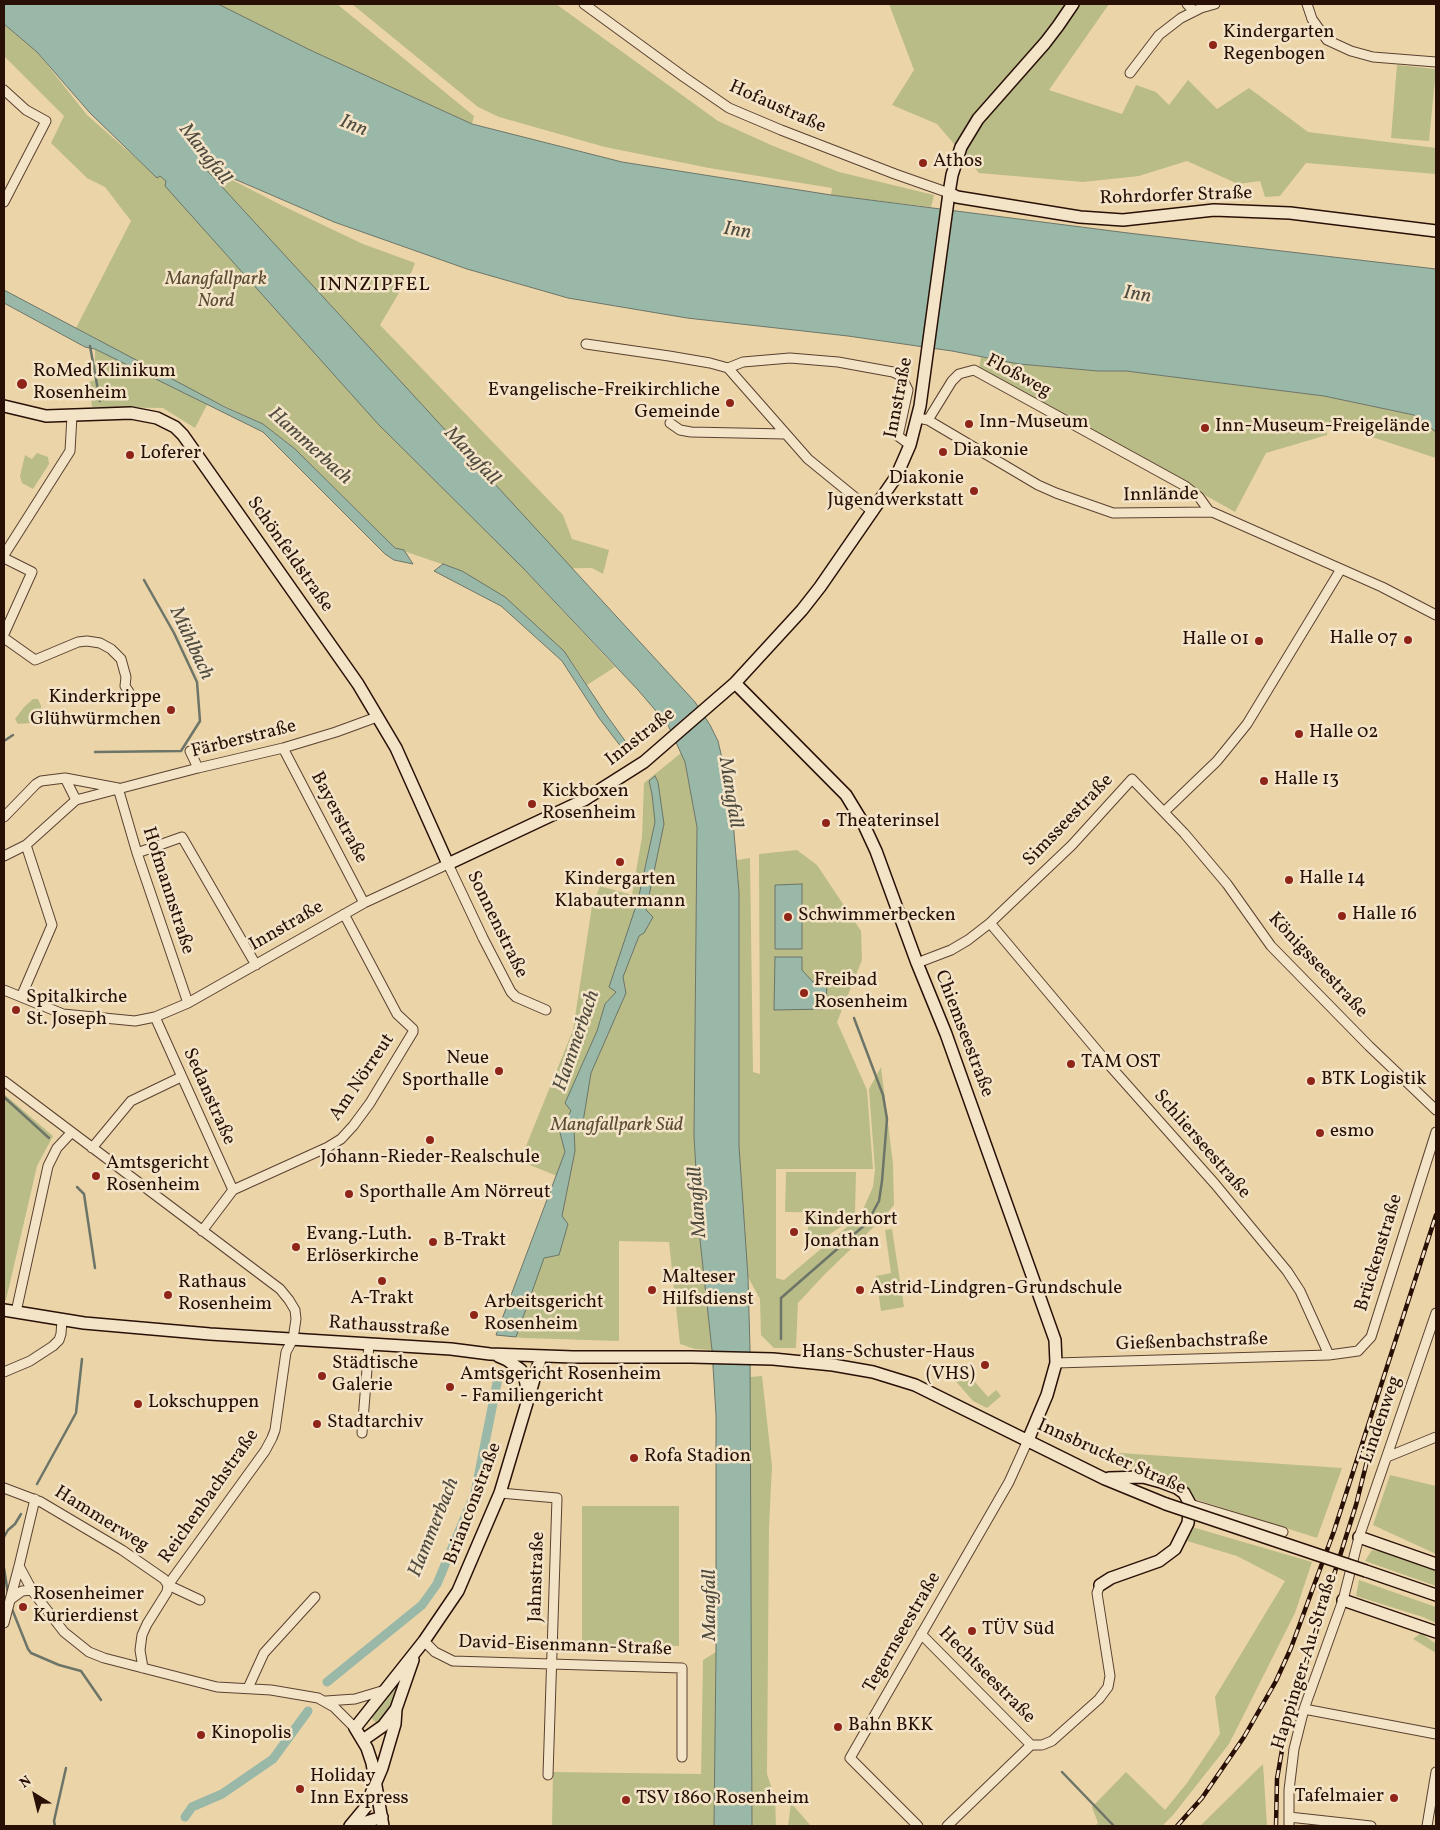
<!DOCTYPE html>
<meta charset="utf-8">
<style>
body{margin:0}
#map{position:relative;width:1440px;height:1830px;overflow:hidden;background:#ecd4a9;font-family:Vollkorn,serif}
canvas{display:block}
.frame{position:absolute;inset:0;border:5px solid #291007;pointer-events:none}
.north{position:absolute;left:10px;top:1770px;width:50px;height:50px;-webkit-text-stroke:4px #f3e3c7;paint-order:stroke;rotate:324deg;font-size:14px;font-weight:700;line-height:20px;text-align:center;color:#291007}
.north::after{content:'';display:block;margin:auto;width:18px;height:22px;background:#291007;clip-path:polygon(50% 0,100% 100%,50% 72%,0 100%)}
</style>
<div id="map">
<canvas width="1440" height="1830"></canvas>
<div class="frame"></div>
<div class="north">N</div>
</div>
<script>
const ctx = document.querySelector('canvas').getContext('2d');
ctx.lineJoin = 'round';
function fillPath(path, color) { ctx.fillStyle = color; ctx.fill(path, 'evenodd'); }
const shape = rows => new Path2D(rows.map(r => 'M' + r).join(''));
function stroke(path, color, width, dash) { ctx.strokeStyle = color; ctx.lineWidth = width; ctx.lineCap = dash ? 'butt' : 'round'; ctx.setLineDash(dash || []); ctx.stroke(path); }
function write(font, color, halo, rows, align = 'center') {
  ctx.font = font + ' Vollkorn,serif'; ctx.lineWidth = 5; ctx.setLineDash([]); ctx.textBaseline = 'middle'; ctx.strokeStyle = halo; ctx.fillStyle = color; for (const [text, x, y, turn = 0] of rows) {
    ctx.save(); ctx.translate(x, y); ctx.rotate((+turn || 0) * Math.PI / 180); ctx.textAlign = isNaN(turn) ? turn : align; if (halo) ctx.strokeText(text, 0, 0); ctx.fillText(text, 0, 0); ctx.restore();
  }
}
const green = shape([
 [218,4,337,4,474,116,472,124,310,50],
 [352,4,556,4,718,121,771,145,839,172,934,195,931,207,831,195,832,188,709,168,605,147,499,117,478,107],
 [889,4,1109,4,1049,90,1122,114,1136,85,1156,92,1169,105,1188,80,1217,109,1249,88,1308,132,1436,148,1436,174,1306,163,1280,196,1265,197,1260,181,1238,184,1187,161,1139,176,1083,182,979,173,937,124,892,105,914,70],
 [4,24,37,52,87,115,145,166,201,164,281,205,363,244,415,263,412,271,380,325,563,515,572,539,609,550,603,574,592,568,524,569,615,667,587,685,572,662,462,571,395,548,295,449,263,424,210,399,195,428,163,408,92,407,89,382,95,380,95,349,99,340,76,328,131,221,105,187,87,178,51,143,64,116,4,56],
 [1397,65,1436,69,1429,141,1391,138],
 [981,357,1019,364,1098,371,1126,371,1324,396,1414,415,1436,432,1436,458,1326,422,1327,435,1266,453,1235,512,979,368],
 [37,453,48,457,49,464,33,489,22,483,20,476,25,455,32,459],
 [33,699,38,699,41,706,41,714,38,720,31,723,18,724,15,719,24,707],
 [681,753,685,762,697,827,694,1136,700,1240,712,1350,695,1349,680,1344,669,1242,619,1241,619,1341,524,1338,496,1335,557,1176,520,1161,573,1030,592,906,600,886,632,895,642,837,644,783],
 [797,850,817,865,861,931,862,960,837,1022,867,1090,873,1169,776,1169,776,1278,784,1280,860,1216,873,1187,875,1170,869,1089,881,1067,893,1164,894,1205,883,1218,825,1274,798,1303,796,1348,774,1348,761,1335,760,1299,748,1277,742,1199,739,1146,739,892,737,860,750,858,753,1072,760,1074,759,854],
 [4,1094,53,1136,37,1166,6,1300,4,1300],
 [786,1172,856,1172,855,1213,785,1212],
 [808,1215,847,1215,847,1223,808,1248],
 [892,1229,904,1307,881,1311,876,1276,891,1273,885,1230],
 [964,1369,988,1397,996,1390,1001,1396,987,1408,973,1401,953,1378],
 [762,1376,772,1466,769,1527,767,1774,775,1798,776,1826,752,1826,750,1377],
 [1091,1451,1342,1468,1317,1538,1173,1492,1158,1476],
 [1390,1475,1436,1486,1436,1554,1373,1525],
 [582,1506,679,1506,679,1646,582,1647],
 [1192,1527,1312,1562,1295,1613,1229,1744,1173,1815,1162,1826,1095,1826,1098,1823,1092,1807,1126,1772,1165,1810,1187,1783,1220,1734,1215,1697,1285,1581,1237,1556,1187,1541],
 [1372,1550,1395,1554,1436,1569,1436,1586,1365,1561],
 [1359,1580,1436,1607,1436,1623,1423,1617,1356,1596],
 [1421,1633,1436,1644,1436,1653,1413,1639],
 [716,1652,714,1826,552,1826,553,1772,701,1774,701,1778,703,1660],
 [401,1678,388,1712,377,1724,370,1716],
 [1263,1764,1267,1826,1200,1826],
 [791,1803,811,1826,788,1826]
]);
const water = shape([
 [4,4,218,4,310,50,472,124,622,162,831,195,1128,233,1436,269,1436,432,1414,415,1324,396,1126,371,1098,371,1019,364,952,351,848,336,687,318,568,298,467,269,334,222,202,165,695,702,710,725,718,741,731,797,739,892,739,1146,748,1277,750,1349,752,1826,714,1826,716,1652,716,1415,712,1350,700,1240,694,1136,697,827,685,762,668,725,638,690,523,568,378,424,165,186,166,181,160,176,157,178,90,113,37,52,4,24,4,4],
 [4,290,225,407,263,424,295,449,395,548,404,550,413,564,394,560,385,554,263,432,95,349,85,347,4,303,4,290],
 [443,564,462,571,505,597,564,651,605,713,631,749,626,753,615,739,599,718,562,661,501,606,434,571,443,564],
 [655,776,658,782,664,824,647,905,646,910,653,917,644,933,639,936,623,977,626,993,591,1073,582,1128,574,1129,575,1151,562,1216,568,1224,559,1255,544,1258,516,1337,496,1335,565,1152,559,1129,571,1111,565,1103,597,1031,605,1004,616,992,609,987,638,900,655,822,652,794,649,781,655,776],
 [802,884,802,949,775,949,775,885,802,884],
 [775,957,802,957,802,970,813,982,827,983,826,1009,774,1010,775,957]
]);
const stream = shape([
 [90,346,100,401],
 [4,741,13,735],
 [95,752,181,751,200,721,197,682,174,633,144,580],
 [4,1097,49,1138],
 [77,1187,84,1194,95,1268],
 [781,1339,781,1298,867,1223,879,1201,882,1181,887,1119,883,1095,854,1018],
 [37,1484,76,1413,82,1359],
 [4,1537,8,1530,15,1524,21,1514],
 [4,1568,8,1594],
 [12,1609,28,1649,31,1653,59,1665,81,1671,101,1700],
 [1062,1772,1114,1826],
 [55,1826,54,1821,66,1768]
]);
const canal = shape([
 [327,1682,422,1605,437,1584,475,1493,499,1373],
 [185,1817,192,1807,222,1794,273,1759,308,1711]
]);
const street = shape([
 [584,4,684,77,729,108,781,130,895,174,949,193],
 [1187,4,1194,11],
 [1307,4,1312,19,1327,40,1351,51,1373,57,1436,62],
 [1130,73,1159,35,1181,18,1201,8,1215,4],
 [4,90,26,110,46,121,4,202],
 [586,344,669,356,710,363,728,368,743,362,790,358,838,362,893,372,901,376,908,390,898,436,910,445],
 [728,368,808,459,873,512],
 [918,418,928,420,1038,485,1056,493,1113,513,1212,512,1382,587,1436,615],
 [928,420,952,381,959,374,974,370,1185,486,1199,497,1209,511],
 [670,423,680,430,691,432,785,434],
 [4,555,70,451,72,416],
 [4,558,32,572,4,634],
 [4,638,35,660,78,642,87,641,100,643,111,649,121,659,126,677,125,686,129,692],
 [283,748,364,903],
 [190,751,198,768],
 [65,778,76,800],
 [1165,811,1217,761,1247,724,1341,569],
 [4,817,36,784,41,781,65,778,118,788,137,853,188,1003],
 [137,853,182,837,256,965],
 [4,856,26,845,76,800,198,768,283,748,336,732,377,717],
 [990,923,1111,1067,1215,1184,1287,1271,1300,1291,1329,1355],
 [917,963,951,950,968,940,990,923,1072,845,1132,779,1184,833,1227,884,1271,946,1369,1046,1436,1110],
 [4,990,63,1014,135,1021,155,1017,188,1003,364,903,448,864,483,938,511,992,516,997,546,1010],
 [21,997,52,925,26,845],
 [155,1017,233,1190],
 [4,1081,280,1289,289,1300,295,1310,296,1319,293,1339,286,1352,275,1430,272,1438,265,1451,168,1585,167,1592,147,1624,142,1635,140,1650,143,1668],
 [92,1148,131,1101,181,1077],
 [202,1231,233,1190,328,1147,341,1139,353,1126,370,1103,413,1032,413,1029,397,1014,344,914],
 [16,1312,48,1166,57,1148,71,1133],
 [1056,1363,1329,1355,1358,1351,1371,1337,1436,1132],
 [4,1372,30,1361,53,1346,59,1340,61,1334,62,1320],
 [362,1433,369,1344],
 [1387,1457,1436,1437],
 [4,1488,41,1502,122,1550,164,1579,168,1585,200,1600],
 [500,1493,557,1498,548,1775],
 [1190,1504,1283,1532],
 [19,1566,33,1592,64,1632,89,1652,104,1658,217,1687,271,1690,318,1698,334,1707,355,1728],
 [11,1599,22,1591,32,1590],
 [4,1623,19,1566,35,1499],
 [921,1634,1031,1745,1042,1745,1052,1741,1099,1699,1108,1687,1110,1676,1097,1593,1100,1585],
 [424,1641,435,1652,453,1661,682,1668,682,1757],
 [248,1688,264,1653,315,1597],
 [326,1701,355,1699,385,1690],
 [1304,1709,1436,1734],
 [1289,1817,1371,1826],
 [918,1826,850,1758,1009,1482,1028,1440],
 [947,1826,1031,1745],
 [1289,1826,1289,1790,1294,1749,1304,1709,1343,1600,1359,1537,1436,1313],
 [1427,1826,1436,1772]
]);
const secondary = shape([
 [949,193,957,197,1080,217,1123,220,1214,210,1290,213,1436,231],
 [4,406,46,416,131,413,157,418,175,427,183,435,358,684,396,748,448,864,584,800,644,762,735,683,802,610,820,587,896,477,910,445,920,406,949,193,952,175,961,147,978,119,1045,43,1058,26,1073,4],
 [735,683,846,795,863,823,876,851,917,963,946,1034,1055,1340,1056,1363,1047,1395,1028,1440],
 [4,1310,84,1323,210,1334,451,1349,490,1354,573,1357,691,1357,773,1359,833,1365,873,1372,915,1385,1105,1479,1166,1504],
 [498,1356,507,1360,521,1370,525,1379,529,1398],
 [1359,1537,1436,1564],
 [1366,1571,1436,1595],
 [1100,1585,1111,1578,1159,1561,1175,1549,1188,1523,1190,1504,1184,1493,1177,1488,1161,1482,1143,1477,1109,1478],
 [1343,1600,1436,1632],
 [363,1740,383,1726,396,1709],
 [350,1826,365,1808,382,1768,395,1724,396,1709,413,1660],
 [354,1826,382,1817],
 [383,1826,372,1763,367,1748,355,1728,424,1641,458,1591,500,1493,541,1356]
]);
const rail = shape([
 [1177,1826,1202,1798,1244,1737,1276,1681,1291,1648,1334,1531,1436,1215],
 [1276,1826,1277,1779,1286,1727,1356,1505,1379,1413]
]);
const secondaryBridge = shape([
 [1166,1504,1366,1571]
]);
const markers = [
 [1213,45,5,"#8f2418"],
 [923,163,5,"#8f2418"],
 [22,384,6,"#8f2418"],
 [730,403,5,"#8f2418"],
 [969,424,5,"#8f2418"],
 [1205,428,5,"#8f2418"],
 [943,452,5,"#8f2418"],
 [130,455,5,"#8f2418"],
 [974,491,5,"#8f2418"],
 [1408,640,5,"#8f2418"],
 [1259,641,5,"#8f2418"],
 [171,710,5,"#8f2418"],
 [1299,734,5,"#8f2418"],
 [1264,781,5,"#8f2418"],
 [532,804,5,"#8f2418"],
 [826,823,5,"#8f2418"],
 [620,862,5,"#8f2418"],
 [1289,880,5,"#8f2418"],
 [1342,916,5,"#8f2418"],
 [788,917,5,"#8f2418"],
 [804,993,5,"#8f2418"],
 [16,1010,5,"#8f2418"],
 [1071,1064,5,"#8f2418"],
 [499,1071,5,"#8f2418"],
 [1311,1081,5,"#8f2418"],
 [1320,1133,5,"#8f2418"],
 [430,1140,5,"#8f2418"],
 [96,1176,5,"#8f2418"],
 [349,1194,5,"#8f2418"],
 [794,1232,5,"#8f2418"],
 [433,1242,5,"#8f2418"],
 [296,1247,5,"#8f2418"],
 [382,1281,5,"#8f2418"],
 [652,1290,5,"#8f2418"],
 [860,1290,5,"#8f2418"],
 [168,1295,5,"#8f2418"],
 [474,1315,5,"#8f2418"],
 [985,1365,5,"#8f2418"],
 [322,1376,5,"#8f2418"],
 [450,1387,5,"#8f2418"],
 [138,1404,5,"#8f2418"],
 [317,1424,5,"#8f2418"],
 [634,1458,5,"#8f2418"],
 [23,1607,5,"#8f2418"],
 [972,1631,5,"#8f2418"],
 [838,1727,5,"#8f2418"],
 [201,1735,5,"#8f2418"],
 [300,1789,5,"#8f2418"],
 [1394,1798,5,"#8f2418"],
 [626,1800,5,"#8f2418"]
];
const poiNames = [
 ["Kindergarten",1223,34],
 ["Regenbogen",1223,56],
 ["Athos",933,163],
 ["RoMed Klinikum",33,373],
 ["Rosenheim",33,395],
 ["Evangelische-Freikirchliche",720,392,"right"],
 ["Gemeinde",720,414,"right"],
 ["Inn-Museum",979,424],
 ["Inn-Museum-Freigelände",1215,428],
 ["Diakonie",953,452],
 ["Loferer",140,455],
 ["Diakonie",964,480,"right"],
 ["Jugendwerkstatt",964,502,"right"],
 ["Halle 07",1398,640,"right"],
 ["Halle 01",1249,641,"right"],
 ["Kinderkrippe",161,699,"right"],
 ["Glühwürmchen",161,721,"right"],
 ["Halle 02",1309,734],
 ["Halle 13",1274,781],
 ["Kickboxen",542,793],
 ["Rosenheim",542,815],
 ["Theaterinsel",836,823],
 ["Halle 14",1299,880],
 ["Kindergarten",620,881,"center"],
 ["Klabautermann",620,903,"center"],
 ["Halle 16",1352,916],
 ["Schwimmerbecken",798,917],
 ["Freibad",814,982],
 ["Rosenheim",814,1004],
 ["Spitalkirche",26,999],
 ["St. Joseph",26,1021],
 ["Neue",489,1060,"right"],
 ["Sporthalle",489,1082,"right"],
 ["TAM OST",1081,1064],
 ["BTK Logistik",1321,1081],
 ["esmo",1330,1133],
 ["Johann-Rieder-Realschule",430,1159,"center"],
 ["Amtsgericht",106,1165],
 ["Rosenheim",106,1187],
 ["Sporthalle Am Nörreut",359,1194],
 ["Kinderhort",804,1221],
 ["Jonathan",804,1243],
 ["Evang.-Luth.",306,1236],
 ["Erlöserkirche",306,1258],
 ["B-Trakt",443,1242],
 ["Malteser",662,1279],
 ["Hilfsdienst",662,1301],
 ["Rathaus",178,1284],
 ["Rosenheim",178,1306],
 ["Astrid-Lindgren-Grundschule",870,1290],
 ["A-Trakt",382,1300,"center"],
 ["Arbeitsgericht",484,1304],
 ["Rosenheim",484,1326],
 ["Hans-Schuster-Haus",975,1354,"right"],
 ["(VHS)",975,1376,"right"],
 ["Städtische",332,1365],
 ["Galerie",332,1387],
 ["Amtsgericht Rosenheim",460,1376],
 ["- Familiengericht",460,1398],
 ["Lokschuppen",148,1404],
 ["Stadtarchiv",327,1424],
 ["Rofa Stadion",644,1458],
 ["Rosenheimer",33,1596],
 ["Kurierdienst",33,1618],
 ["TÜV Süd",982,1631],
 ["Bahn BKK",848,1727],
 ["Kinopolis",211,1735],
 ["Holiday",310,1778],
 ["Inn Express",310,1800],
 ["Tafelmaier",1384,1798,"right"],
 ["TSV 1860 Rosenheim",636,1800]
];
const streetNames = [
 ["Hofaustraße",777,108,24],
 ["Rohrdorfer Straße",1176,197,-2],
 ["Floßweg",1018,377,28],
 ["Innstraße",900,398,-79],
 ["Innlände",1161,496,-1],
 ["Schönfeldstraße",289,555,55],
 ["Innstraße",641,738,-38],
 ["Färberstraße",244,740,-14],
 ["Bayerstraße",338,818,62],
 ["Simsseestraße",1069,821,-46],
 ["Hofmannstraße",167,891,72],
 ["Sonnenstraße",496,925,64],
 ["Innstraße",287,927,-30],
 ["Königsseestraße",1317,966,47],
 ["Chiemseestraße",963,1034,69],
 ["Am Nörreut",363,1078,-56],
 ["Sedanstraße",208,1097,66],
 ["Schlierseestraße",1201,1145,49],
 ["Brückenstraße",1380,1253,-73],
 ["Rathausstraße",389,1328,4],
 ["Gießenbachstraße",1192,1343,-2],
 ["Lindenweg",1382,1420,-71],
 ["Innsbrucker Straße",1111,1458,24],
 ["Reichenbachstraße",210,1497,-55],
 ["Brianconstraße",474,1504,-69],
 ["Hammerweg",101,1520,32],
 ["Jahnstraße",538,1577,-88],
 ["Tegernseestraße",903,1633,-60],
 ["David-Eisenmann-Straße",565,1647,2],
 ["Happinger-Au-Straße",1306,1662,-73],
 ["Hechtseestraße",986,1676,45]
];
const parkNames = [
 ["Mangfallpark",216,281],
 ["Nord",216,303],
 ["Mangfallpark Süd",617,1127]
];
const waterNames = [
 ["Inn",353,127,22],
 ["Mangfall",204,155,52],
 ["Inn",737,232,9],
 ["Inn",1137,296,9],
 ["Hammerbach",309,447,42],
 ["Mangfall",471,457,47],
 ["Mühlbach",190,644,65],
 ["Mangfall",729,793,81],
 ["Hammerbach",578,1041,-71],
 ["Mangfall",699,1202,-94],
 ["Hammerbach",435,1528,-68],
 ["Mangfall",711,1605,-90]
];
const neighbourhoodNames = [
 ["INNZIPFEL",375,286]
];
fillPath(green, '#b9bc87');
fillPath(water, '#99b8a8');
stroke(water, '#6c7568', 1);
stroke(stream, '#6c7568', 2.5);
stroke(canal, '#99b8a8', 9);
stroke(street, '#5a4130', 11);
stroke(secondary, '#291007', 14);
stroke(street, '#f3e3c7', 9);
stroke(secondary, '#f3e3c7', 11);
stroke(rail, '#291007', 4.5);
stroke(rail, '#f3e3c7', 2.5, [8]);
stroke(secondaryBridge, '#291007', 14, []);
stroke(secondaryBridge, '#f3e3c7', 11);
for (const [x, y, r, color] of markers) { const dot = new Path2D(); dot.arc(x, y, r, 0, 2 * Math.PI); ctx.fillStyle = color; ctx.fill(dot); stroke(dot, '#f3e3c7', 2); }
write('19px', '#291007', '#f3e3c7', poiNames, 'left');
write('19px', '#291007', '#f3e3c7', streetNames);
write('italic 19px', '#5b4c34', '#f3e3c7', parkNames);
write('italic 20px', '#504b3f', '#f3e3c7', waterNames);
ctx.letterSpacing = '1px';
write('20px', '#291007', '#f3e3c7', neighbourhoodNames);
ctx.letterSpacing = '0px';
</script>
